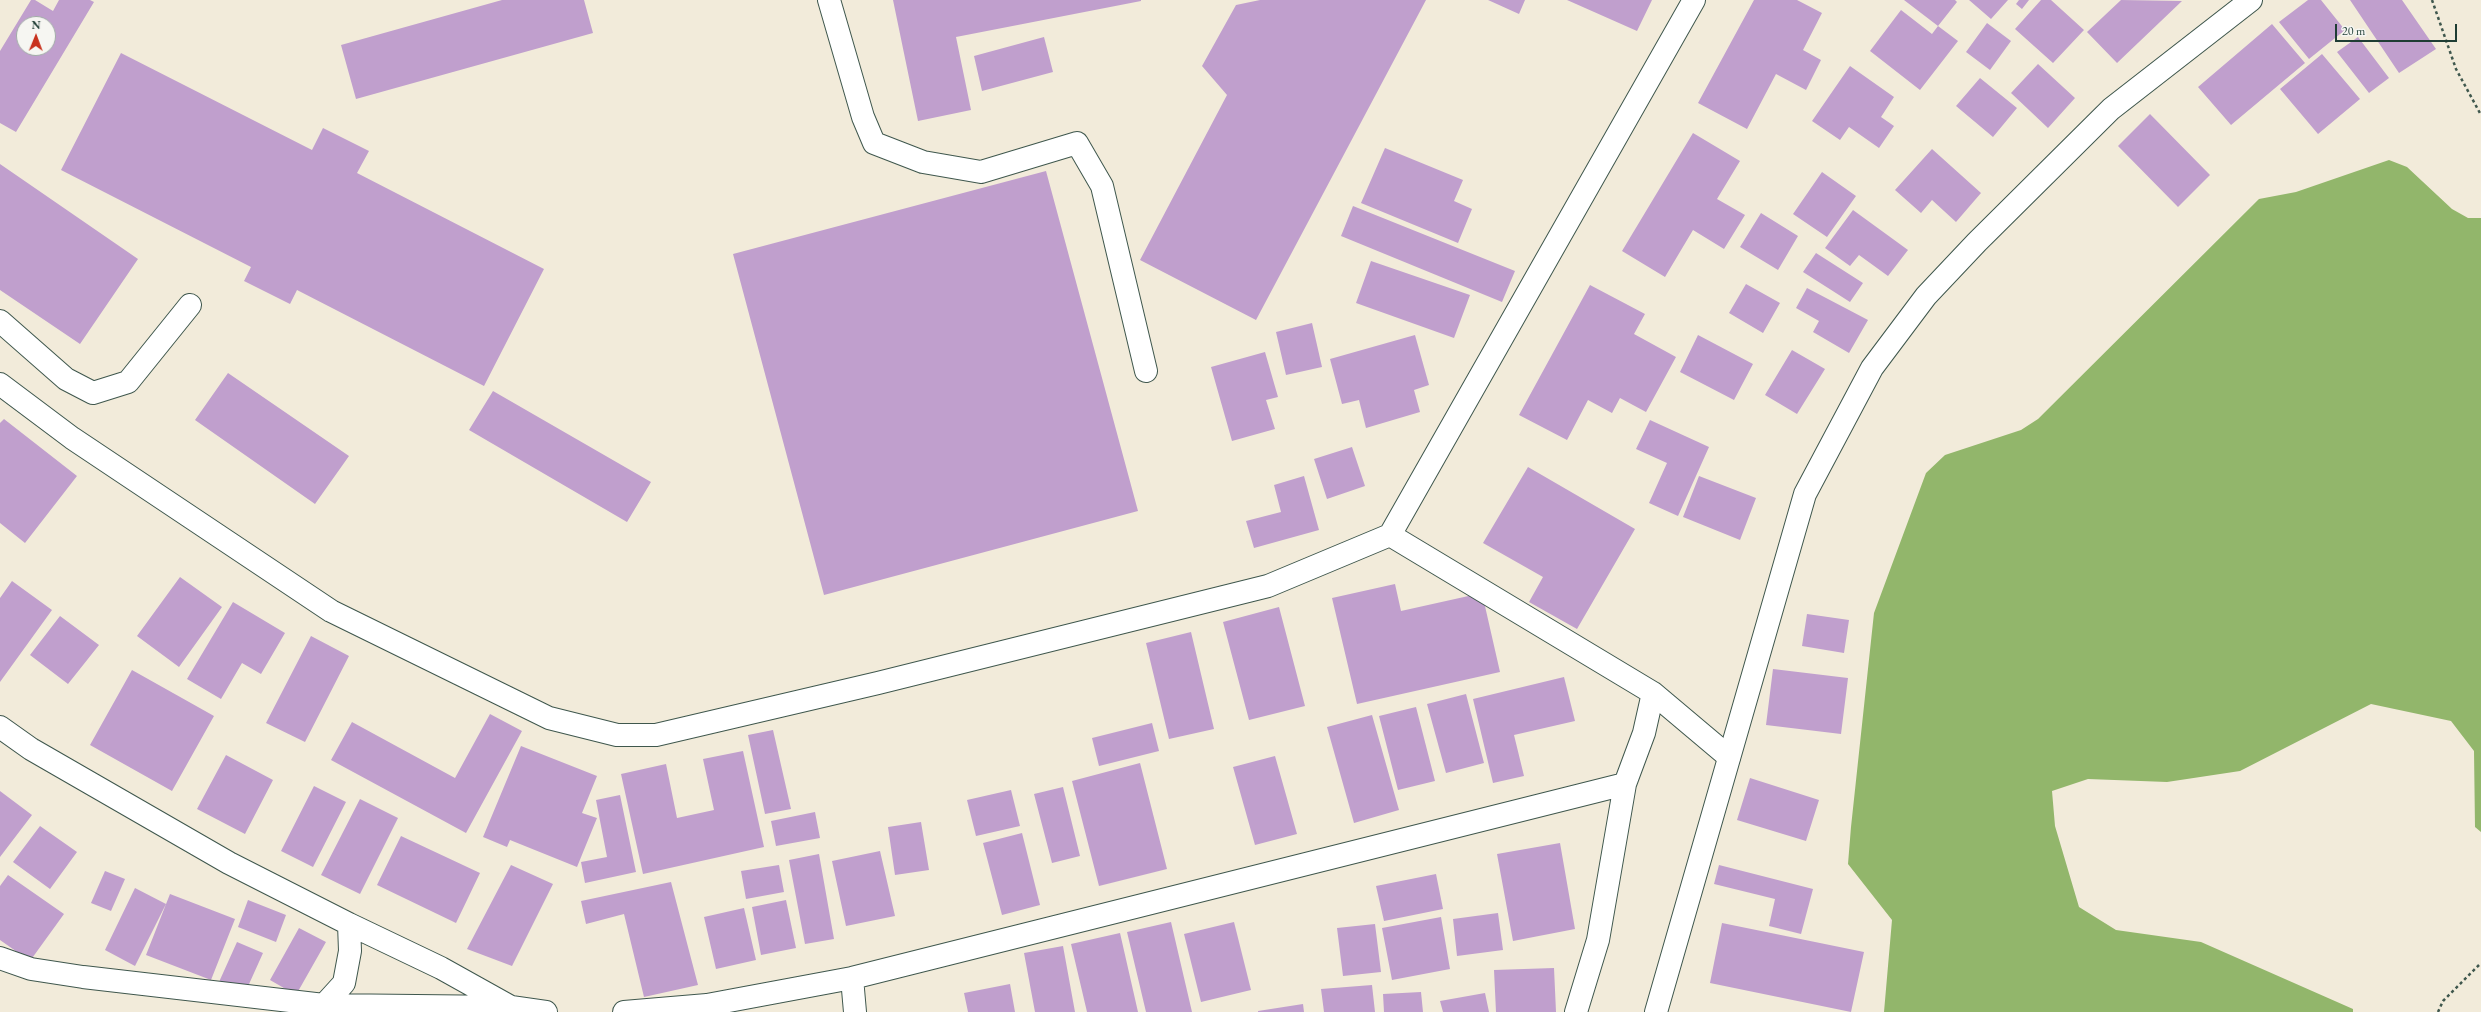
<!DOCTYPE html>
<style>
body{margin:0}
#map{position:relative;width:2481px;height:1012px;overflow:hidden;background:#f2ebda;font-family:"EB Garamond",serif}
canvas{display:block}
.north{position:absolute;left:16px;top:16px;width:40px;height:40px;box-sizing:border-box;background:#f6f6f2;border:1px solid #a0aca6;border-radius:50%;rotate:1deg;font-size:11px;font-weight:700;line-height:16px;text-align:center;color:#1f3d34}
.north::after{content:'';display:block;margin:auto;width:14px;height:18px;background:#c8321e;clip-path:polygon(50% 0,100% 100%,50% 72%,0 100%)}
.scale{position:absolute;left:2335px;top:24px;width:122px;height:18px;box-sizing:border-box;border:2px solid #1f3d34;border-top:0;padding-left:5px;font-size:12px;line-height:14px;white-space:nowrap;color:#1f3d34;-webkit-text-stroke:3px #f6f6f2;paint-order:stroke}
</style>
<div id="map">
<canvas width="2481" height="1012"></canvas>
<div class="north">N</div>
<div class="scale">20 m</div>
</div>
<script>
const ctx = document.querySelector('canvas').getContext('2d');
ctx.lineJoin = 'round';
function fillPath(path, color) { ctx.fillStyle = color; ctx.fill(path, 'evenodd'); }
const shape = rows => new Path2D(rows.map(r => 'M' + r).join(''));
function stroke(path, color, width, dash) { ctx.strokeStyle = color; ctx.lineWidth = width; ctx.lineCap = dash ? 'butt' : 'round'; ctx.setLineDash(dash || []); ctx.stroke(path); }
const forest = shape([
 [2389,160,2407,167,2452,209,2468,218,2481,218,2481,832,2475,827,2474,751,2451,721,2371,704,2240,771,2167,782,2088,779,2052,791,2055,826,2079,907,2116,930,2201,942,2353,1009,2353,1012,1884,1012,1892,920,1848,864,1851,827,1874,613,1926,473,1945,455,2021,430,2038,419,2259,199,2296,192]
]);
const building = shape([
 [31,0,35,0,53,11,59,0,90,0,94,2,16,132,0,123,0,51],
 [24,24,48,24,48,48,24,48],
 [502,0,584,0,593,33,356,99,341,45],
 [893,0,1141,0,1141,1,956,37,971,110,918,121],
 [1260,0,1426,0,1256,320,1140,260,1227,95,1202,66,1236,5],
 [1488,0,1525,0,1519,14],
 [1567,0,1652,0,1637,31],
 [1754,0,1797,0,1822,13,1803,50,1821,60,1806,90,1776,74,1747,129,1698,103],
 [1904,0,1955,0,1957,2,1938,26],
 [1969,0,2008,0,1991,19],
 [2019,0,2029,0,2022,9,2016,4],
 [2041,0,2051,0,2084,30,2053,63,2015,29],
 [2121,0,2182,1,2117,63,2087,32],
 [2308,0,2321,0,2345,30,2309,59,2279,22],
 [2350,0,2402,0,2436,49,2399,73],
 [1901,10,1932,34,1938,26,1958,41,1920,90,1870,51],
 [1987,23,2011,41,1990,70,1966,52],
 [2272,24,2305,63,2231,125,2198,87],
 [1044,37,1053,72,982,91,974,56],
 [2358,37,2389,78,2369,93,2337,52],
 [121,53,312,150,323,128,369,151,357,173,544,269,484,386,297,290,290,304,244,281,251,267,61,170],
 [2322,54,2360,99,2318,134,2280,89],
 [2038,64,2075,98,2048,128,2011,93],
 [1850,66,1894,97,1881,117,1894,126,1879,148,1849,127,1840,140,1812,121],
 [1980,78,2017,108,1993,137,1956,106],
 [2150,114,2210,175,2178,207,2118,146],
 [1693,133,1740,161,1717,199,1745,215,1724,249,1693,230,1665,277,1622,251],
 [1385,148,1463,180,1454,201,1472,209,1458,243,1361,203],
 [1932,149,1981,193,1956,222,1932,200,1921,213,1895,190],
 [0,164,138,259,80,344,0,290],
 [1046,171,1138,511,824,595,733,254],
 [1822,172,1856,196,1827,237,1793,214],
 [1353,206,1515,271,1502,302,1341,236],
 [1853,210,1908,250,1888,276,1859,255,1850,266,1825,248],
 [1761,213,1798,236,1778,270,1740,247],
 [1816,253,1863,283,1850,302,1803,272],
 [1371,261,1470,295,1454,338,1356,303],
 [1746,284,1780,303,1763,333,1729,313],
 [1590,285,1645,314,1634,334,1676,357,1646,412,1620,398,1612,413,1588,400,1567,440,1519,415],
 [1807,288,1868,320,1849,353,1813,332,1819,321,1796,308],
 [1312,323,1322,367,1286,375,1276,332],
 [1415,335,1429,385,1414,390,1420,412,1366,428,1359,400,1342,404,1330,359],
 [1698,335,1753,364,1734,400,1680,372],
 [1792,350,1825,369,1797,414,1765,395],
 [1265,352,1278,397,1266,400,1275,429,1232,441,1211,367],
 [228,373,349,456,315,504,195,420],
 [493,391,651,482,627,522,469,430],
 [4,419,77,476,25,543,0,523,0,423],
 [1650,420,1709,447,1678,516,1649,503,1667,463,1636,449],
 [1352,447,1365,486,1327,499,1314,459],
 [1528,467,1635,529,1577,629,1529,602,1543,577,1483,543],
 [1304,476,1319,530,1254,548,1246,521,1281,512,1274,485],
 [1699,476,1756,498,1740,540,1683,517],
 [180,577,222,607,179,667,137,636],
 [12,581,52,610,0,682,0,598],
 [1395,584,1401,611,1482,593,1500,672,1357,704,1332,598],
 [233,602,285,633,261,674,242,663,221,699,187,679],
 [1279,607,1305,706,1249,720,1223,622],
 [1807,614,1849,620,1844,653,1802,646],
 [60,616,99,645,68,684,30,655],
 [1191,632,1214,729,1169,739,1146,643],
 [311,636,349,656,305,742,266,723],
 [1773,669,1848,678,1841,734,1766,725],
 [132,670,214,716,172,791,90,745],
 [1564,677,1575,721,1514,735,1524,776,1493,783,1473,699],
 [1466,694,1484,763,1446,773,1427,704],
 [1416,707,1435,781,1398,790,1379,716],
 [490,714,522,731,466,833,331,760,352,722,455,778],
 [1372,715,1399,810,1354,823,1327,727],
 [1152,723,1159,751,1099,766,1092,738],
 [773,730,791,809,765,814,748,735],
 [521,746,597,776,582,813,597,818,577,867,510,840,507,847,483,837],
 [743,751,764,847,643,874,621,774,666,764,677,818,714,810,703,759],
 [226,755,273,780,245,834,197,809],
 [1275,756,1297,834,1255,845,1233,767],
 [1140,763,1167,869,1099,886,1072,781],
 [1750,778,1819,800,1806,841,1737,820],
 [314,786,346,802,313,867,281,851],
 [1063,787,1080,856,1052,863,1034,794],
 [1011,790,1020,826,976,836,967,800],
 [0,791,32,815,0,857],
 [620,795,636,872,585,883,581,862,607,857,596,800],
 [360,799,398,818,360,894,321,875],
 [815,812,820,838,776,846,771,821],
 [921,822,929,870,895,875,888,827],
 [40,826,77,852,50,889,13,862],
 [1022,833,1040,905,1002,915,983,843],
 [401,836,480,873,456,923,377,885],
 [1560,843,1575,929,1513,941,1497,854],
 [880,851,895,916,846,926,832,861],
 [819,854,834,939,805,944,789,860],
 [511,865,553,884,512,966,467,949],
 [779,865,784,892,746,899,741,871],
 [1719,865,1813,889,1801,934,1769,926,1775,899,1714,884],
 [105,871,125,879,111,911,91,903],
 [1436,874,1443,909,1384,921,1376,886],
 [8,875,64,914,30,961,0,940,0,886],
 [671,882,698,985,644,997,624,914,586,924,581,901],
 [135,888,166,904,135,966,105,950],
 [170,894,235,919,211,980,146,955],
 [248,900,286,915,276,942,238,927],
 [786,900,796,948,761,955,752,907],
 [744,908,756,960,716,969,704,917],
 [1498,913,1503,950,1457,956,1453,919],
 [1441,917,1450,969,1392,980,1382,928],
 [1171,922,1192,1012,1146,1012,1127,932],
 [1234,922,1251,990,1201,1002,1184,934],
 [1722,923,1864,952,1851,1012,1710,983],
 [1375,924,1381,972,1343,976,1337,928],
 [299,928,326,942,296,995,270,980],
 [1120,933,1138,1012,1087,1012,1071,944],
 [237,942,263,953,245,993,219,982],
 [1063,946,1075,1012,1035,1012,1024,953],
 [1554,968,1556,1012,1496,1012,1494,970],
 [1010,984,1015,1012,968,1012,964,993],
 [1372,985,1375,1012,1324,1012,1321,989],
 [1421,992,1423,1012,1384,1012,1383,994],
 [1485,993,1489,1012,1443,1012,1440,1001],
 [1303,1004,1304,1012,1258,1012,1258,1011]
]);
const path = shape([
 [2432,0,2456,69,2481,115],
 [2438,1012,2443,1001,2481,963]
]);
const service = shape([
 [829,0,863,117,874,143,923,162,981,172,1077,143,1102,186,1146,371],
 [0,321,66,379,93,393,128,382,190,305]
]);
const minor = shape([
 [0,384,72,438,331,611,549,718,617,735,656,735,878,683,1268,586,1390,535,1694,0],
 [1390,535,1653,693,1729,757],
 [0,727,31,749,229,863,349,924,441,968,511,1007,546,1012],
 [0,958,31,969,83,977,324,1005,508,1007],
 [852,978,855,1012],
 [324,1005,344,983,350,951,349,924],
 [624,1012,707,1005,852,978,1625,784,1644,733,1653,693],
 [1576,1012,1598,940,1625,784]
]);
const secondary = shape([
 [1656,1012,1805,494,1872,368,1926,296,1977,242,2111,109,2251,0]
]);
fillPath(forest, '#92b66b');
fillPath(building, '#c09fcd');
stroke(service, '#3f574d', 24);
stroke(minor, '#3f574d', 24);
stroke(secondary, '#3f574d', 24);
stroke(path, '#3f574d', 2.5, [3, 3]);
stroke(service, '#fff', 22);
stroke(minor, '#fff', 22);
stroke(secondary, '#fff', 22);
</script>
